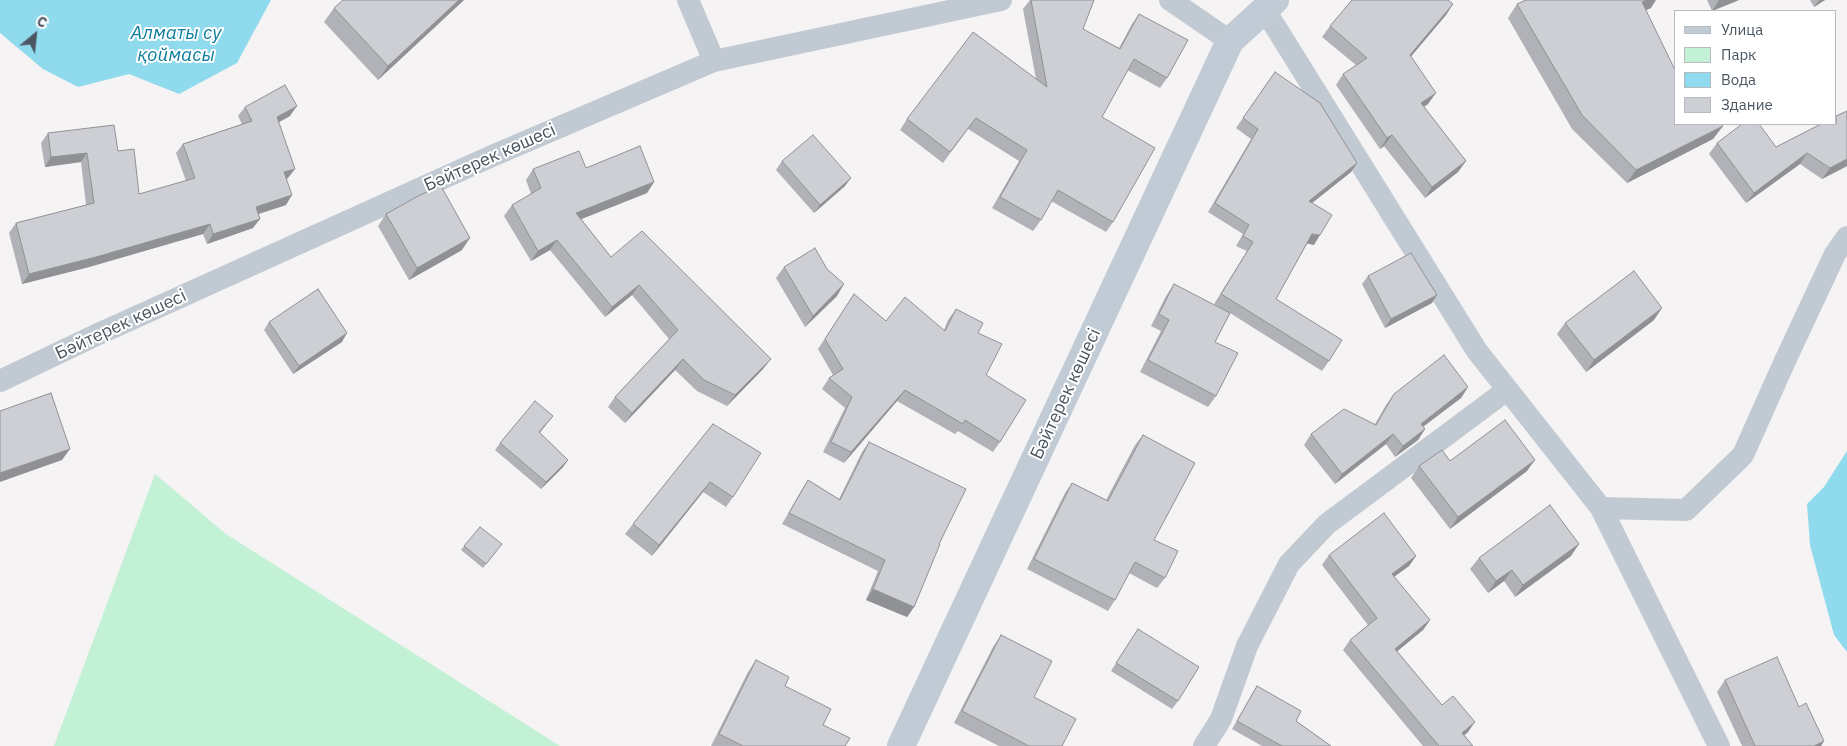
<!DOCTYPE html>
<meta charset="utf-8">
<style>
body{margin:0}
#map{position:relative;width:1847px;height:746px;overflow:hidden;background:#f5f3f3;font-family:"IBM Plex Sans",sans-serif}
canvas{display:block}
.legend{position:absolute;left:1674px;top:10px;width:162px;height:115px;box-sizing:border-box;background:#fff;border:1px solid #b7bbc0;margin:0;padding:6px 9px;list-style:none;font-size:15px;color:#4a5661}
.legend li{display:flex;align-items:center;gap:10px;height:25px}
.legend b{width:25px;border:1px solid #b7bbc0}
.north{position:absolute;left:10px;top:10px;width:50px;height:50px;-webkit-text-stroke:4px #fff;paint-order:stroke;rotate:28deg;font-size:14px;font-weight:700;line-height:20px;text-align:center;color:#4a5661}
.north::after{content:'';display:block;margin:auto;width:18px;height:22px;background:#4a5661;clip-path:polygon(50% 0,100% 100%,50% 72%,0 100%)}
</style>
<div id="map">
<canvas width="1847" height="746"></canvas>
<ul class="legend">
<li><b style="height:6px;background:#c1cbd6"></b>Улица</li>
<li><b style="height:14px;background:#c3f1d5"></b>Парк</li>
<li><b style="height:14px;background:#90daee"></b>Вода</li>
<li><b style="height:14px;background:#cdcfd5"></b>Здание</li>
</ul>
<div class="north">С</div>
</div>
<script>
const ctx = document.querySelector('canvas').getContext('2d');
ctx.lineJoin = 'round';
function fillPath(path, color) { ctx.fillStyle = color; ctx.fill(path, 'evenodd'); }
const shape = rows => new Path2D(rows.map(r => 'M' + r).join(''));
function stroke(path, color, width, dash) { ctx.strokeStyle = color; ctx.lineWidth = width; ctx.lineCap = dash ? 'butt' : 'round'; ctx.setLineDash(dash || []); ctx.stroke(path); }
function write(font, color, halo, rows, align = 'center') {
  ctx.font = font + ' "IBM Plex Sans",sans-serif'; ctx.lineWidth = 4; ctx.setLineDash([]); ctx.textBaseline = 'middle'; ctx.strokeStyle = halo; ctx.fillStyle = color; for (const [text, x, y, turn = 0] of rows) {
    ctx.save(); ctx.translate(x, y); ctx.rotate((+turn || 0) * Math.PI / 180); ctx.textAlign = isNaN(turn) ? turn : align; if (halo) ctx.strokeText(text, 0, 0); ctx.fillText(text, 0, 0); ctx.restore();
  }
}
const green = shape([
 [155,474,226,534,560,746,54,746]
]);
const water = shape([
 [0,0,271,0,237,63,179,94,129,74,78,87,43,69,0,33],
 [1847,451,1847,652,1834,635,1810,545,1807,504,1824,487]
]);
const street = shape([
 [688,0,714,61],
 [1170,0,1230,41],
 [1265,10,1477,351,1601,508,1719,746],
 [0,381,94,336,492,156,714,61,1001,0],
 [1601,508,1686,510,1743,455,1784,363,1835,254,1847,237],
 [1204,746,1221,719,1247,646,1289,564,1327,524,1507,390]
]);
const secondary = shape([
 [901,746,1230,41,1275,0]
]);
const wall = shape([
 [343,0,464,0,378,80,324,22,334,8],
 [1030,0,1094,0,1083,29,1119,48,1132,24,1139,14,1167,78,1160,88,1127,70,1102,117,1113,222,1106,232,1051,201,1041,220,1033,231,992,208,1019,161,968,129,943,163,900,130,907,119,1036,79,1023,9],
 [1707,0,1739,0,1712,11],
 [1810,0,1825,0,1814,7],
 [1453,4,1446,15,1411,56,1428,104,1424,107,1466,161,1458,172,1425,198,1384,146,1380,149,1336,85,1343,74,1356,65,1322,37,1330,26],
 [1517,4,1651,8,1646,10,1676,124,1723,126,1713,139,1627,183,1572,129,1508,18],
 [1275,72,1357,163,1351,172,1312,203,1314,245,1307,243,1276,299,1329,361,1322,371,1230,313,1215,342,1216,396,1208,407,1140,372,1161,331,1151,326,1166,296,1174,284,1227,312,1214,304,1247,251,1236,246,1243,234,1208,212,1251,139,1236,128],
 [245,107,290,116,279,122,288,178,287,179,286,205,258,214,253,228,207,244,203,234,89,267,22,284,9,233,16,223,86,205,81,162,45,167,41,143,48,133,118,151,139,194,186,181,176,153,183,144,242,124,238,116],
 [1847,111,1847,166,1822,179,1800,164,1746,203,1709,154,1717,143,1776,147],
 [782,161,845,186,814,213,776,170],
 [586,168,654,182,647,193,581,219,611,257,763,369,727,406,697,391,675,370,625,423,608,407,615,397,669,339,632,295,605,317,550,250,531,261,504,216,512,205,531,194,526,180,533,169],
 [386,214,462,250,409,280,378,226],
 [784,267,837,296,805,327,776,278],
 [1368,276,1432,303,1385,328,1362,284],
 [854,294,886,321,944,330,948,320,956,309,978,333,1000,442,993,452,958,431,955,434,897,401,844,463,823,452,845,408,822,389,829,378,833,375,818,349],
 [1654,320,1586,372,1557,334,1565,323],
 [269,322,342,342,293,374,264,330],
 [1468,387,1461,398,1423,427,1425,429,1418,440,1395,457,1386,444,1335,484,1304,445,1311,434,1375,424,1386,405,1394,394],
 [553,416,540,433,568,460,563,467,541,489,495,450,500,443],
 [713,424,733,497,726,507,703,492,652,556,625,534],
 [1143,435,1154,540,1165,578,1157,588,1129,573,1115,600,1108,611,1027,569,1065,493,1072,483,1106,500,1135,445],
 [869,442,939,544,914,607,907,617,866,600,878,571,782,524,801,491,808,480,839,499,862,452],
 [1450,461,1527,471,1450,529,1411,478,1419,466],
 [502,544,483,568,461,550,464,546],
 [1329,555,1416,556,1409,566,1394,577,1430,620,1423,630,1397,651,1442,705,1468,732,1464,735,1473,746,1423,746,1343,650,1350,640,1368,625,1322,565],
 [1571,556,1515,597,1504,581,1488,593,1470,569,1479,558],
 [1138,629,1178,701,1172,709,1111,671],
 [1001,635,1034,697,1062,746,999,746,954,723,993,647],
 [756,660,785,686,845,746,711,746,748,672],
 [1725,680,1821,746,1742,746,1717,692],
 [1257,686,1296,721,1331,746,1262,746,1232,729,1252,694]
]);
const shadedWall = shape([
 [459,0,464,0,378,80,388,66],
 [1647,0,1656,0,1651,8,1632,16,1642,2],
 [1719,0,1739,0,1712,11],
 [1819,0,1825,0,1814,7],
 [1453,4,1446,15,1403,66,1410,55],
 [1436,93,1428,104,1413,114,1421,103],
 [297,106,290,116,270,127,277,117],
 [1723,126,1713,139,1627,183,1636,170],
 [1392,135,1384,146,1380,149,1387,138],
 [87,153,81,162,45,167,51,157],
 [1807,153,1800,164,1746,203,1754,193],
 [1847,159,1847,166,1822,179,1830,168],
 [1466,161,1458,172,1425,198,1432,187],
 [1357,163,1351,172,1302,211,1309,201],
 [295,169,288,178,278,182,284,172],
 [851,178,845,186,814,213,820,205],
 [654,182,647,193,569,224,576,213],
 [292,195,286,205,249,217,256,207],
 [260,219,253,228,207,244,213,234],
 [210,224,203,234,89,267,22,284,29,274],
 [1312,234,1320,235,1314,245,1305,243],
 [470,238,462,250,409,280,417,268],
 [557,240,550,250,531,261,538,251],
 [844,284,837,296,805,327,813,316],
 [639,285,632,295,605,317,612,307],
 [1437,295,1432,303,1385,328,1391,319],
 [1662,308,1654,320,1586,372,1594,360],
 [347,333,342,342,293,374,299,366],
 [683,359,675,370,625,423,632,413],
 [771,359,763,369,727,406,735,395],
 [1468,387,1461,398,1413,434,1421,424],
 [905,390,897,401,844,463,851,452],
 [1425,429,1418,440,1395,457,1403,446],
 [1393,434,1386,444,1335,484,1342,474],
 [70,449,62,460,0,482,0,473],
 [568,460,563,467,541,489,546,482],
 [1535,460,1527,471,1450,529,1458,517],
 [710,482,703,492,652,556,659,545],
 [1579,544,1571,556,1515,597,1523,585],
 [1416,556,1409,566,1384,584,1392,574],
 [1512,570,1504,581,1488,593,1496,581],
 [873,589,914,607,907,617,866,600],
 [1430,620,1423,630,1388,659,1395,649],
 [1475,722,1468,732,1455,743,1462,733],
 [1824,741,1821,746,1814,746]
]);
const building = shape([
 [343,0,459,0,388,66,334,8,343,0],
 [1031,0,1094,0,1083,29,1120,49,1139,14,1188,40,1167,78,1134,59,1102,117,1155,148,1113,222,1058,190,1041,220,1000,197,1027,150,976,118,950,152,907,119,973,32,1047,87,1031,0],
 [1352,0,1448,0,1453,4,1410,55,1436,93,1421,103,1466,161,1432,187,1392,135,1387,138,1343,74,1367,58,1330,26,1352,0],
 [1526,0,1647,0,1642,2,1676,72,1676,124,1721,124,1723,126,1636,170,1582,115,1517,4,1526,0],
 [1275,72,1320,103,1357,163,1309,201,1332,215,1320,235,1312,234,1276,299,1342,340,1329,361,1221,294,1253,242,1243,236,1249,225,1215,203,1258,129,1243,118,1275,72],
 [285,85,297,106,277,117,295,169,284,172,292,195,256,207,260,219,213,234,210,224,96,257,29,274,16,223,94,203,87,153,51,157,48,133,114,125,118,151,134,149,139,194,195,178,183,144,252,121,245,107,285,85],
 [1847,111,1847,159,1830,168,1807,153,1754,193,1717,143,1742,124,1759,124,1776,147,1821,124,1836,124,1836,116,1847,111],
 [813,135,851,178,820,205,782,161,813,135],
 [640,146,654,182,576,213,611,257,642,231,771,359,735,395,704,380,683,359,632,413,615,397,678,330,639,285,612,307,557,240,538,251,512,205,541,188,533,169,579,151,586,168,640,146],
 [441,186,470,238,417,268,386,214,420,195,441,186],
 [815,248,827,269,844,284,813,316,784,267,815,248],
 [1411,253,1437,295,1391,319,1368,276,1411,253],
 [1634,271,1662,308,1594,360,1565,323,1634,271],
 [1174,284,1230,313,1215,342,1238,353,1216,396,1148,360,1169,320,1159,314,1174,284],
 [318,289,347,333,299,366,269,322,318,289],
 [854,294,886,321,905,297,945,331,956,309,983,323,978,333,1002,344,986,375,1026,400,1000,442,965,420,963,424,905,390,851,452,831,442,852,397,829,378,843,369,825,339,854,294],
 [1444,355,1468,387,1421,424,1425,429,1403,446,1393,434,1342,474,1311,434,1344,409,1376,425,1394,394,1444,355],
 [51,393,70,449,0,473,0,411,51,393],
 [535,401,553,416,539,432,568,460,546,482,500,443,535,401],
 [1505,420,1535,460,1458,517,1419,466,1442,450,1450,461,1505,420],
 [713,424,761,453,733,497,710,482,659,545,633,524,713,424],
 [1143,435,1195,463,1154,540,1178,551,1165,578,1135,562,1115,600,1034,559,1072,483,1108,501,1143,435],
 [869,442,966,489,939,544,940,544,914,607,873,589,885,560,789,513,808,480,840,500,869,442],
 [1550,505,1579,544,1523,585,1512,570,1496,581,1479,558,1550,505],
 [1384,513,1416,556,1392,574,1430,620,1395,649,1442,705,1453,696,1475,722,1462,733,1473,746,1439,746,1350,640,1377,618,1329,555,1384,513],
 [480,527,502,544,486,564,464,546,480,527],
 [1138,629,1199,667,1178,701,1116,663,1138,629],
 [1001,635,1052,661,1034,697,1076,719,1062,746,1029,746,962,711,1001,635],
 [1777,657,1799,707,1806,703,1824,741,1814,746,1755,746,1725,680,1777,657],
 [756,660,789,677,785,686,831,709,823,725,850,738,845,746,743,746,719,734,756,660],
 [1257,686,1301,711,1296,721,1331,746,1282,746,1237,721,1257,686]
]);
const streetNames = [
 ["Бәйтерек көшесі",490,158,-24],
 ["Бәйтерек көшесі",121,325,-25],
 ["Бәйтерек көшесі",1066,394,-65]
];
const waterNames = [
 ["Алматы су",176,34],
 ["қоймасы",176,56]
];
fillPath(green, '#c3f1d5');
fillPath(water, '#90daee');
stroke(street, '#c1cad2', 22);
stroke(secondary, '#c1cbd6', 28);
fillPath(wall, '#b0b2b7');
fillPath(shadedWall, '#909195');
fillPath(building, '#cdcfd5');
stroke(building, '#909195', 1);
write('18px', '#4a5661', '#fff', streetNames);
write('italic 19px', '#0c7c9b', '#fff', waterNames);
</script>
